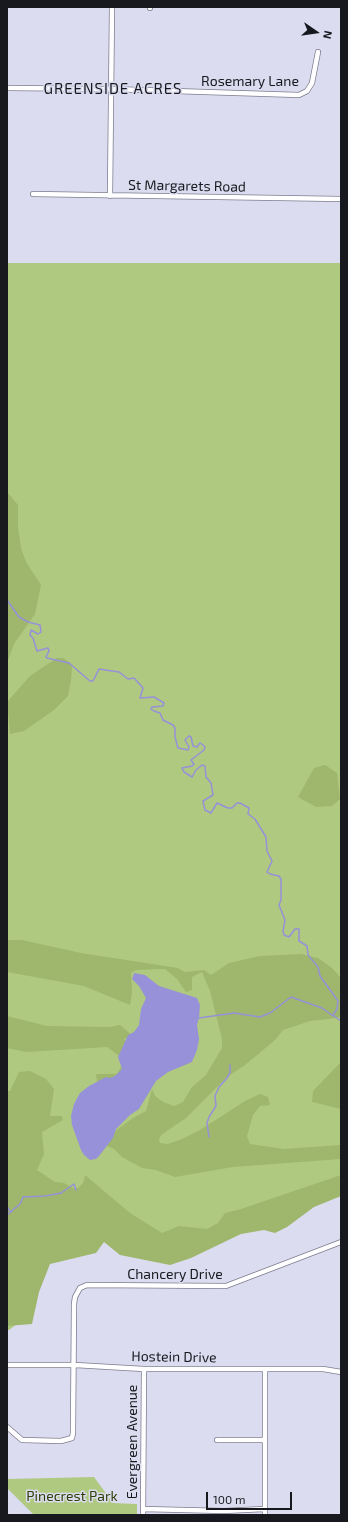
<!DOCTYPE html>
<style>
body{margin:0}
#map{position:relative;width:348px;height:1522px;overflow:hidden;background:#dcdcf0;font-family:"Exo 2",sans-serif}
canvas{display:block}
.frame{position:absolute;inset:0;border:8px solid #18181f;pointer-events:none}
.north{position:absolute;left:296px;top:12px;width:40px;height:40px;-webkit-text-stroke:3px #dcdcf0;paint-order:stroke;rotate:103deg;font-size:11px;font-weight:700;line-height:16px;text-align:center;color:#18181f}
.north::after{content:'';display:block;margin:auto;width:14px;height:18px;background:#18181f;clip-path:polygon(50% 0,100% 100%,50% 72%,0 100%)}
.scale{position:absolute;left:206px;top:1492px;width:86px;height:18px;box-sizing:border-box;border:2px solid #18181f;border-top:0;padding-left:5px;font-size:12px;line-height:14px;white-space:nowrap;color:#18181f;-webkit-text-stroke:3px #dcdcf0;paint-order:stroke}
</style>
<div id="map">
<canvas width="348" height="1522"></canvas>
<div class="frame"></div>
<div class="north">N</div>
<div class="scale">100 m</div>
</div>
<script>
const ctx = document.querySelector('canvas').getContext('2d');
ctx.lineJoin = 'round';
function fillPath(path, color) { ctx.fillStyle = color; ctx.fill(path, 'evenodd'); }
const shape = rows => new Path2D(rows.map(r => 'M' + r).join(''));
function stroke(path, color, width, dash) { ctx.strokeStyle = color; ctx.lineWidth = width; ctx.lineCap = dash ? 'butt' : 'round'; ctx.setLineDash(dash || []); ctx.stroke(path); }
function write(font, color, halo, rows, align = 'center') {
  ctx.font = font + ' "Exo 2",sans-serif'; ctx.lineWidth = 3; ctx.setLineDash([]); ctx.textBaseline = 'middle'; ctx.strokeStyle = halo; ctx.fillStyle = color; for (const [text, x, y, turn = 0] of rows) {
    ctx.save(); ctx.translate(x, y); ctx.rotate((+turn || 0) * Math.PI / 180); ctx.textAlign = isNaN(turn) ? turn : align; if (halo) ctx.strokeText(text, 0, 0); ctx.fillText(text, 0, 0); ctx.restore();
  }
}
const green = shape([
 [7,263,341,263,341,1191,193,1246,126,1241,61,1233,17,1324,9,1330,7,1330],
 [94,1477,113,1503,137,1504,137,1515,34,1515,7,1488,7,1479]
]);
const forest = shape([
 [7,492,18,505,18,528,21,548,26,562,41,585,35,614,14,644,7,663],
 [57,658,63,658,69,662,72,667,71,680,68,696,54,710,24,731,10,734,7,702,30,676],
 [325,765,337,773,340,799,332,806,316,807,298,797,314,768],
 [7,940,22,940,81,953,178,968,185,972,204,970,211,975,229,963,260,956,301,954,318,958,332,968,341,978,341,1016,337,1018,310,1021,283,1030,275,1040,245,1065,227,1077,186,1118,161,1135,159,1140,160,1143,168,1144,182,1139,200,1130,245,1101,260,1094,268,1097,270,1105,260,1106,253,1115,247,1136,250,1144,284,1149,340,1145,341,1159,233,1167,175,1177,156,1170,142,1168,122,1157,114,1149,107,1146,114,1132,133,1118,146,1111,152,1089,155,1096,163,1102,174,1106,183,1102,192,1087,206,1075,222,1048,222,1039,210,991,202,972,192,977,192,990,186,992,177,979,165,969,136,970,131,973,132,993,130,1005,84,986,7,972],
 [7,1016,47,1026,109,1027,120,1025,134,1037,124,1039,129,1047,120,1078,97,1082,96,1074,117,1074,125,1060,107,1047,26,1052,7,1048],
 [341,1062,341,1109,312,1102,313,1091],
 [30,1071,46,1079,54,1089,50,1116,62,1116,63,1120,42,1132,44,1154,37,1170,55,1182,64,1183,73,1188,78,1188,83,1183,85,1175,130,1213,162,1233,179,1226,207,1229,218,1223,225,1213,241,1209,341,1175,341,1196,314,1207,287,1227,275,1233,264,1230,241,1234,191,1258,170,1265,120,1255,104,1242,96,1253,50,1264,39,1292,32,1324,7,1326,7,1091,10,1091,19,1072]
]);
const water = shape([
 [134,973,145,975,159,986,197,998,200,1005,199,1018,197,1025,199,1039,197,1050,192,1062,168,1072,156,1081,139,1109,130,1115,116,1129,113,1138,99,1156,96,1159,90,1160,84,1155,81,1150,72,1125,71,1116,74,1104,80,1093,89,1086,106,1077,110,1078,115,1076,122,1069,118,1057,128,1035,134,1032,139,1025,141,1009,146,998,139,986,132,979]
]);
const stream = shape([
 [7,600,19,617,28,622,40,625,41,632,38,634,31,630,30,635,33,638,37,651,48,648,49,651,46,657,47,658,69,663,90,681,93,681,99,669,119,672,128,679,134,678,143,688,140,698,154,697,164,703,163,706,152,707,151,709,154,711,160,713,163,720,173,725,175,728,175,737,178,748,188,750,189,747,185,740,189,736,191,737,193,746,197,747,200,743,203,745,205,747,204,750,191,760,194,764,192,766,182,768,184,772,192,777,196,770,202,765,205,766,206,777,211,783,213,795,203,801,205,810,211,813,217,803,228,808,232,808,237,803,240,803,249,808,248,814,255,819,266,837,267,851,272,861,267,872,270,874,279,876,281,879,281,900,279,905,285,920,283,931,284,935,289,937,295,929,299,929,299,941,307,946,308,955,318,967,320,976,338,1001,337,1009,333,1015,341,1021],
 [199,1018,234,1013,260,1017,270,1013,291,997,322,1008,333,1016],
 [209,1137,207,1123,209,1117,216,1106,215,1096,219,1087,227,1078,230,1073,230,1065],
 [7,1207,11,1212],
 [7,1215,20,1204,23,1197,46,1196,61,1193,74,1184,76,1190]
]);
const street = shape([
 [150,8,150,7],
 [7,88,111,89,299,95,307,91,312,83,318,52],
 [33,194,341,199],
 [110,196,112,7],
 [7,1365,75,1365,144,1369,323,1369,341,1372],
 [7,1427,22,1440,61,1441,72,1438,73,1433,74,1304,75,1297,80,1288,87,1285,226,1286,341,1242],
 [217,1440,265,1440],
 [143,1509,224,1511,264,1509],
 [143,1515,144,1369],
 [265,1515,265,1369]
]);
const streetNames = [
 ["Rosemary Lane",250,81],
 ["St Margarets Road",187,186,1],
 ["Chancery Drive",175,1274],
 ["Hostein Drive",174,1357,1],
 ["Evergreen Avenue",132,1442,-90]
];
const parkNames = [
 ["Pinecrest Park",72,1496]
];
const neighbourhoodNames = [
 ["GREENSIDE ACRES",113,89]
];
fillPath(green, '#b0c980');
fillPath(forest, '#9eb76c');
fillPath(water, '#9691d8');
stroke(stream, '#9691d8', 1.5);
stroke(street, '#7d7c8f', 6);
stroke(street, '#fff', 4.5);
write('14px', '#18181f', '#dcdcf0', streetNames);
write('14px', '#303f06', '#dcdcf0', parkNames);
ctx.letterSpacing = '1px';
write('15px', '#18181f', '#dcdcf0', neighbourhoodNames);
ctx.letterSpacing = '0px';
</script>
